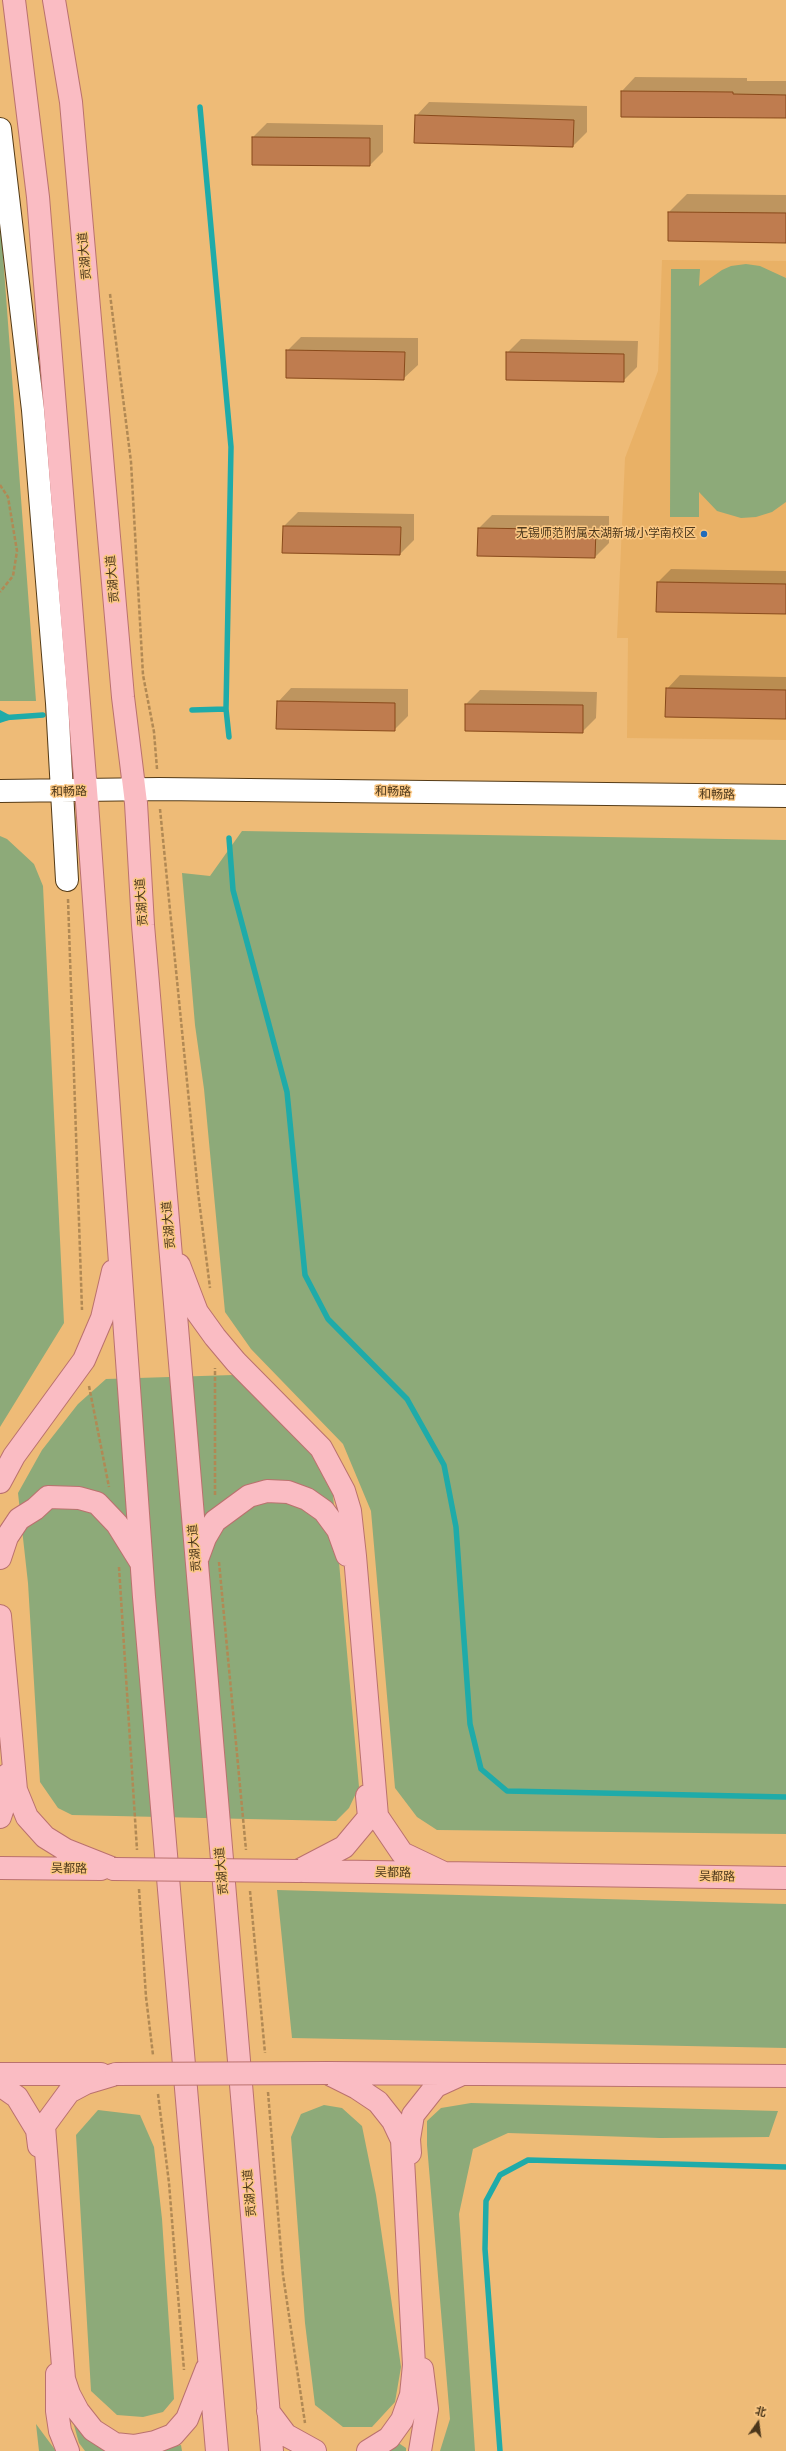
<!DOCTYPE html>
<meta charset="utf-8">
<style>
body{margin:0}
#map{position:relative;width:786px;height:2451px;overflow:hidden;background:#eb7;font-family:Manrope,"Noto Sans SC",sans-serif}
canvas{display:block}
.north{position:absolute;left:738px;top:2403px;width:40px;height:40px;-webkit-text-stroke:3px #fbc884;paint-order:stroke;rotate:14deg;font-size:11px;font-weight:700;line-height:16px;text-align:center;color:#4c371b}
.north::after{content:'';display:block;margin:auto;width:14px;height:18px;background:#4c371b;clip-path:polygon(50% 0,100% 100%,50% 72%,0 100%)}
</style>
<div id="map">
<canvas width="786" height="2451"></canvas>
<div class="north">北</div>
</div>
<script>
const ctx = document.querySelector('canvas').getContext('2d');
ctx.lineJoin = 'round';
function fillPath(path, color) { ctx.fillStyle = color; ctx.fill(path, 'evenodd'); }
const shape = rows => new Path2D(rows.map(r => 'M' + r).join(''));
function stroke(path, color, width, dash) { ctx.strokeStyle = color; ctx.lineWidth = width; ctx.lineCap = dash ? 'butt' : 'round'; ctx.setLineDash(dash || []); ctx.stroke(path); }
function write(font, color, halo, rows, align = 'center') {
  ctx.font = font + ' Manrope,"Noto Sans SC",sans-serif'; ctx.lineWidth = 3; ctx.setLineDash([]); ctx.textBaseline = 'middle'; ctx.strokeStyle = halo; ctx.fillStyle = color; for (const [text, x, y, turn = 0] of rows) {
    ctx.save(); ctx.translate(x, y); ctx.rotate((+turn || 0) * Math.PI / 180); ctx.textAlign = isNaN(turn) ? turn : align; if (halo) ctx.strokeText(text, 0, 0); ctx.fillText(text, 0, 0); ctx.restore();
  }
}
const built = shape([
 [662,260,786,261,786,740,627,738,628,638,617,638,625,458,658,371]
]);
const green = shape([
 [0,224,2,242,36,701,0,701],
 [746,264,760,266,786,278,786,502,772,512,756,517,741,518,717,511,699,492,699,517,670,517,671,269,700,269,699,286,722,270,731,266],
 [242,831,786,840,786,1834,437,1830,417,1817,395,1788,371,1511,343,1444,251,1349,225,1312,204,1089,195,1025,182,873,210,876],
 [0,836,7,839,34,864,43,886,64,1323,0,1427],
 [233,1375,279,1417,309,1450,333,1495,359,1787,349,1808,336,1821,72,1815,58,1808,40,1782,28,1583,18,1493,42,1450,78,1404,106,1379],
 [277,1890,786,1904,786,2048,292,2038],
 [471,2103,778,2111,769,2137,660,2138,508,2133,473,2149,459,2214,475,2451,440,2451,450,2419,427,2145,427,2121,441,2108],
 [324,2105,342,2108,362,2126,376,2195,401,2367,395,2402,372,2427,343,2427,315,2405,305,2323,291,2137,301,2114],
 [98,2110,140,2115,154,2147,162,2219,174,2399,163,2412,143,2417,117,2415,91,2391,76,2135],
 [70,2411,135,2451,85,2451,79,2443],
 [36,2424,56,2451,39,2451],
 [397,2442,406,2448,406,2451,382,2451],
 [181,2445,182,2451,148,2451]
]);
const water = shape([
 [0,710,15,718,0,723]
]);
const shadow = shape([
 [635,77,747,78,747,81,786,81,786,117,622,116,622,91],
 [429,102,587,106,587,132,573,146,416,116],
 [267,123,383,125,383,152,370,165,253,137],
 [687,194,786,195,786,242,669,212],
 [301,337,418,338,418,365,404,378,287,351],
 [521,339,638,341,637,367,623,381,507,353],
 [298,512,414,514,414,540,400,554,283,552,284,526],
 [492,515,609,516,609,543,595,557,479,528],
 [671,569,786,571,786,613,658,582],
 [680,675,786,677,786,718,667,689],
 [291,688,408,689,408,716,394,730,278,702],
 [480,690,597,692,596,718,582,732,466,704]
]);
const stream = shape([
 [200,107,231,447,226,709,229,737],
 [192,710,226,709],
 [0,718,43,715],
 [229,838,233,890,287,1092,305,1275,328,1319,407,1399,444,1465,456,1527,470,1724,481,1769,507,1791,786,1797],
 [500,2451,485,2249,486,2201,500,2175,528,2160,786,2167]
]);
const building = shape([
 [621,91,733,92,733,94,786,95,786,118,621,117,621,91],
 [415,115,574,120,573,147,414,143,415,115],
 [252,137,370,138,370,166,252,165,252,137],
 [668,212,786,213,786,243,668,241,668,212],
 [286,350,405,352,404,380,286,378,286,350],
 [506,352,624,354,624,382,506,380,506,352],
 [283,526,401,527,400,555,282,553,283,526],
 [478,528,596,530,595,558,477,556,478,528],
 [657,582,786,584,786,614,656,612,657,582],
 [666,688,786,690,786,719,665,717,666,688],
 [277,701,395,703,395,731,276,729,277,701],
 [465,704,583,705,583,733,465,731,465,704]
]);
const path = shape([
 [110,294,131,462,143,675,154,732,157,769],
 [0,485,8,497,17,551,13,576,0,592],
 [160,809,198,1192,210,1288],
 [68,899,82,1310],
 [89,1386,109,1487],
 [215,1495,215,1368],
 [219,1562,246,1850],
 [119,1567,137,1850],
 [139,1889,146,1997,153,2055],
 [250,1891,265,2053],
 [268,2092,283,2275,305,2423],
 [158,2094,169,2183,184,2370]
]);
const minor = shape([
 [0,129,33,410,57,703,67,880],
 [0,791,159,789,786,796]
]);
const major = shape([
 [14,0,38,197,87,803,144,1597,217,2451],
 [54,0,71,102,123,697,136,803,143,925,272,2451],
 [179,1265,197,1312,215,1337,236,1362,321,1448,344,1491,350,1511,355,1556,377,1816,402,1853,444,1873],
 [0,1482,14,1456,84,1360,102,1318,113,1271],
 [198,1557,205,1538,215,1521,249,1496,267,1491,288,1492,307,1499,324,1511,338,1530,347,1555],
 [0,1558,7,1537,19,1519,35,1509,48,1497,79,1498,97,1503,117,1524,140,1561],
 [0,1616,16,1790,27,1817,45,1837,66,1850,114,1869],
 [0,1817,9,1790,7,1775],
 [0,1868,101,1869],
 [298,1871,344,1847,369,1817,367,1796],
 [303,1871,786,1878],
 [328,2073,786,2076],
 [0,2074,101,2074],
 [116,2074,86,2083,69,2092,44,2126,64,2379,69,2394,78,2411,93,2430,115,2444,134,2446,155,2442,173,2435,187,2419,207,2368],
 [331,2075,357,2088,378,2102,393,2121,402,2140,414,2365,411,2395,402,2420,389,2438,368,2451],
 [0,2085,17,2097,37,2130,39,2146],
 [410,2153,409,2139,413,2115,436,2086,460,2075],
 [57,2374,57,2411,60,2431,68,2451],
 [268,2411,286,2435,315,2451],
 [420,2451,427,2409,422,2369]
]);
const majorBridge = shape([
 [114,1869,298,1871],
 [116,2074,328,2073]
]);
const markers = [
 [704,534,4,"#1f6bbb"]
];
const streetNames = [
 ["贡湖大道",85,256,-95],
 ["贡湖大道",113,579,-95],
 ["和畅路",69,792,-1],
 ["和畅路",393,792,1],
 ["和畅路",717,795,1],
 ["贡湖大道",142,902,-94],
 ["贡湖大道",169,1225,-95],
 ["贡湖大道",195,1548,-95],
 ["吴都路",69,1869,1],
 ["贡湖大道",222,1871,-95],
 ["吴都路",393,1873,1],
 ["吴都路",717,1877,1],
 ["贡湖大道",250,2193,-95]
];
const poiNames = [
 ["无锡师范附属太湖新城小学南校区",696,534]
];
fillPath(built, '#e9b166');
fillPath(green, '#8daa79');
fillPath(water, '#1faba9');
fillPath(shadow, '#0003');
stroke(stream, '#1faba9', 5.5);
fillPath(building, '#bf7c4f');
stroke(building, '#88491a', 1);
stroke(minor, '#553b17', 24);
stroke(major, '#ba716e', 24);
stroke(path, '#b18954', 2.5, [4, 2]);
stroke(minor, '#fff', 22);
stroke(major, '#fabcc3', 22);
stroke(majorBridge, '#ba716e', 24, []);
stroke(majorBridge, '#fabcc3', 22);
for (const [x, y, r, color] of markers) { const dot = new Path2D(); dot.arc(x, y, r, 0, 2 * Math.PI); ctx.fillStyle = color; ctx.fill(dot); stroke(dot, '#fbc884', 1.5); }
write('12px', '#4c371b', '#fbc884', streetNames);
write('12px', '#4c371b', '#fbc884', poiNames, 'right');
</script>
